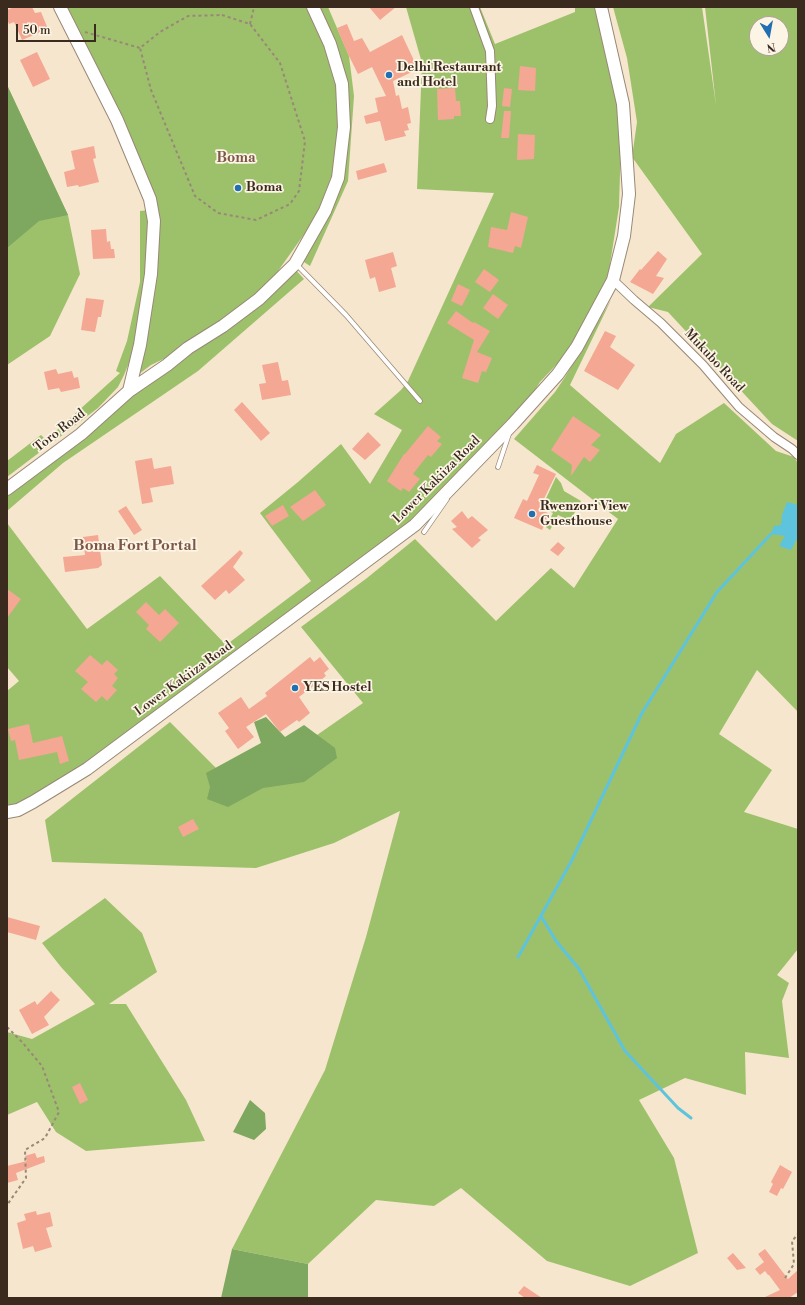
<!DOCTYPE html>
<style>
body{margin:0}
#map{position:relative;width:805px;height:1305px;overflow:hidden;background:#f6e6cd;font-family:"Libre Bodoni",serif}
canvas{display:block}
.frame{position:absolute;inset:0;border:8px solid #3b2a1e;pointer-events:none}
.north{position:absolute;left:749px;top:16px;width:40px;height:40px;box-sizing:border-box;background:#fcf5e5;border:1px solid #afa495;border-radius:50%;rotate:169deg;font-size:11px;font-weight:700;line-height:16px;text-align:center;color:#3b2a1e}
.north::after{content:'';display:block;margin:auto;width:14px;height:18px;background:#1f6fb2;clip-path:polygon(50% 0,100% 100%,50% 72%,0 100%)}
.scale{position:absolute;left:16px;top:24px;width:80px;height:18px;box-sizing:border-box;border:2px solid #3b2a1e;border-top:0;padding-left:5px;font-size:12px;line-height:14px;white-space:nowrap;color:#3b2a1e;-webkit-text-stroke:3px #fcf5e5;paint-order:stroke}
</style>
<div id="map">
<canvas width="805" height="1305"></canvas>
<div class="frame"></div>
<div class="north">N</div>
<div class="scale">50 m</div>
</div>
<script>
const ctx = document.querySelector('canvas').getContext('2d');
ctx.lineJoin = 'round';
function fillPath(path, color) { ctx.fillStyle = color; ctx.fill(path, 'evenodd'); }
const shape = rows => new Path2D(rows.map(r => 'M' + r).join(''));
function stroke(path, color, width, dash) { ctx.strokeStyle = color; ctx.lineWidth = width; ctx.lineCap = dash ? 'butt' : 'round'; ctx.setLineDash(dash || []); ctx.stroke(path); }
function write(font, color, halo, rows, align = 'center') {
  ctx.font = font + ' "Libre Bodoni",serif'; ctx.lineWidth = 3.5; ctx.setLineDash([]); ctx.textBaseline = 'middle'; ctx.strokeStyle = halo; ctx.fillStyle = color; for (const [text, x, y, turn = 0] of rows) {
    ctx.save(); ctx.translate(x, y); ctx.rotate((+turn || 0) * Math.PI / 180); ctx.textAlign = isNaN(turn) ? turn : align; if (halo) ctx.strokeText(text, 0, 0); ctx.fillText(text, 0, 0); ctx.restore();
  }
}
const green = shape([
 [60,7,309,7,329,43,340,87,339,128,334,176,322,209,261,295,182,350,151,365,131,380,151,274,150,199],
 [317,7,328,7,349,56,354,96,348,181,310,266,301,260,339,181,345,82,335,41],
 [406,7,480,7,495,44,575,12,575,7,595,7,603,39,619,114,621,141,619,207,608,277,571,349,540,382,519,415,403,529,87,765,19,804,7,807,7,691,19,681,7,667,7,523,87,629,160,576,226,645,311,581,260,513,298,482,341,444,370,484,402,430,374,414,401,390,408,381,494,193,417,189,422,63],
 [613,7,702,7,716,105,705,7,798,7,798,441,772,424,668,312,648,307,702,254,632,157,637,122,627,58],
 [757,24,781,24,781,48,757,48],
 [7,85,68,215,80,274,50,336,7,365],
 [149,210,148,276,137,343,124,375,118,387,98,408,7,477,7,461,41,435,46,440,120,373,116,371,127,341,140,282,140,211],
 [293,267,304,279,198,371,63,463,7,511,7,491],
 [611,300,570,385,660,463,676,434,724,403,776,451,794,457,798,463,798,712,757,670,719,734,772,770,744,812,798,829,798,949,777,975,789,983,782,1001,789,1058,745,1052,746,1095,685,1078,639,1100,674,1158,698,1253,630,1286,547,1261,461,1188,434,1206,376,1200,308,1264,232,1249,325,1070,366,937,400,811,334,843,256,868,52,862,45,820,170,722,236,788,284,758,363,703,301,627,367,578,415,539,496,621,551,568,574,588,618,519,514,439,555,392,565,377],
 [556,477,561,483,564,491,581,501,570,521,558,515,550,530,546,527,553,513,542,507],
 [105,898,142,933,157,972,109,1004,126,1004,186,1100,205,1141,86,1151,56,1132,37,1102,7,1115,7,1032,32,1039,95,1004,61,967,42,943]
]);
const forest = shape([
 [7,85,68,215,39,221,7,248],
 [266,717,285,737,304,725,335,748,337,758,304,782,263,788,228,807,207,799,210,787,206,773,261,743,254,722],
 [250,1100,265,1113,266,1129,254,1140,233,1132],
 [232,1249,308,1264,308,1298,221,1298]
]);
const water = shape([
 [787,502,798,505,798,537,791,550,779,546,785,536,771,534,774,526,781,525,782,515]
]);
const stream = shape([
 [541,916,556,941,579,969,625,1051,678,1108,691,1118],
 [518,957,572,860,642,713,717,592,771,534]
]);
const building = shape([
 [14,7,32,7,35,13,41,12,48,29,22,40,14,22,9,24,7,19,7,10],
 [369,7,396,7,380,20],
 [347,24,354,41,362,38,370,52,402,35,418,69,393,81,396,96,399,95,402,109,408,107,411,123,407,124,409,130,404,131,406,136,385,141,380,121,366,124,364,116,378,112,375,98,386,96,372,67,358,74,347,52,337,28],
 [37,52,50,79,33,87,20,60],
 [520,66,536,68,535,91,518,90],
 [455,88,456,101,460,101,461,116,454,116,454,119,438,120,437,89],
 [504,88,512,89,510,107,502,106],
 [504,111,511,111,509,138,501,138],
 [518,134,535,135,534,159,517,160],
 [94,146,96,158,93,159,99,182,79,187,78,185,67,187,64,172,75,169,71,151],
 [384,163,387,172,358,180,356,171],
 [511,212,528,217,521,248,515,246,513,253,488,247,491,227,507,230],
 [106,229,107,242,110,241,111,249,114,249,115,258,93,259,91,230],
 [658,251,667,259,656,276,664,278,653,294,630,282,640,269,641,270],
 [393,252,397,266,391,268,396,287,379,292,375,277,370,279,365,260],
 [484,269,499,280,490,292,475,282],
 [458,284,470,290,462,306,451,301],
 [493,294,508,305,498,319,483,308],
 [86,298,104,300,101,317,98,317,95,332,81,330],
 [456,311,473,323,474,322,490,331,477,352,492,358,486,372,482,371,478,383,462,378,474,340,447,323],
 [605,331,616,336,610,347,635,365,618,390,584,371],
 [278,362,282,381,288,380,291,395,262,400,259,384,266,383,262,365],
 [56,369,58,374,72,371,74,378,78,377,80,388,61,392,59,388,48,390,44,372],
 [242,402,270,433,261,441,234,410],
 [573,416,601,435,591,445,600,450,590,462,584,457,571,476,572,465,551,450],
 [428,426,441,437,437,441,442,444,431,457,428,455,413,474,420,479,409,492,403,488,401,491,387,481,404,454,405,454],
 [368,432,381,445,365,460,352,449],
 [152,458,154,469,171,466,174,484,150,488,153,502,142,504,135,461],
 [537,465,556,474,539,509,550,514,542,530,514,518,523,499,527,501,539,475,533,473],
 [315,490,326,505,303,521,290,507],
 [283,505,289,516,272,526,265,516],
 [126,506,142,530,134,535,118,511],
 [462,511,468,519,472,516,488,530,478,538,481,540,472,548,452,529,457,527,451,521],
 [98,535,102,565,98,568,65,572,63,557,85,555,83,537],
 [558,542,565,548,558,556,550,550],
 [240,550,243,553,233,567,245,580,229,594,226,590,215,600,201,586],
 [7,589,21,599,7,618],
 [146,602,159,615,165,609,179,623,160,642,146,629,149,625,136,612],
 [90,655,102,665,107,660,118,670,114,674,118,678,112,686,117,690,107,701,102,696,96,702,81,689,88,682,75,671],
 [310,657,314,662,320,657,329,669,324,673,326,676,299,697,310,713,299,722,297,720,280,732,266,714,246,727,254,737,238,749,225,731,229,728,218,713,241,697,249,709,267,696,265,693],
 [29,724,33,743,62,736,69,761,60,764,57,752,19,760,15,740,11,741,8,729],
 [193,819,199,829,183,837,178,827],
 [7,917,40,926,36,940,7,932],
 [51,991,60,1000,44,1017,49,1025,32,1034,19,1010,35,1001,37,1005],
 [80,1083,88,1100,80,1104,72,1087],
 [35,1153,37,1158,44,1156,45,1162,16,1173,18,1180,7,1183,7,1166,27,1161,25,1156],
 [780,1165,792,1172,783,1189,781,1188,777,1196,769,1192,773,1184,771,1182],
 [36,1211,37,1215,50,1212,53,1226,46,1228,52,1247,35,1252,33,1246,23,1249,17,1223,26,1220,24,1214],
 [765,1249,788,1279,798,1270,798,1292,789,1298,763,1298,780,1290,769,1275,768,1275,765,1271,760,1275,755,1269,764,1262,758,1254],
 [733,1253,746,1268,737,1270,727,1258],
 [524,1286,542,1298,525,1298,518,1293]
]);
const path = shape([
 [222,15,250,24,280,63,305,141,299,191,290,204,256,220,218,213,195,196,151,90,140,48,160,32,188,16,222,15],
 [250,24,254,7],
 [85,32,140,48],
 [7,1027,22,1042,42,1066,59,1112,45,1138,25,1150,26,1178,7,1205],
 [785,1278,794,1264,792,1241,798,1234]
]);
const lane = shape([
 [297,265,346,315,420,401],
 [498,467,509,434],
 [424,532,447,499]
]);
const street = shape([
 [474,7,490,51,492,106,490,119],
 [613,280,634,300,661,323,703,365,739,407,774,437,792,449,798,455]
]);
const secondary = shape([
 [60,7,117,120,150,199,154,221,151,274,140,345,129,391],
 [7,489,81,434,129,391,167,365,188,348,223,326,259,299,295,264,325,211,338,178,344,127,342,84,330,44,313,7],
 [7,812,18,810,33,802,87,769,415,525,513,424,558,374,577,347,613,280,624,236,629,194,623,104,601,7]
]);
const markers = [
 [389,75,4,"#1f6fb2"],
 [238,188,4,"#1f6fb2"],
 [532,514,4,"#1f6fb2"],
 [295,688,4,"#1f6fb2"]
];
const poiNames = [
 ["Delhi Restaurant",397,68],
 ["and Hotel",397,83],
 ["Boma",246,188],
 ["Rwenzori View",540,507],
 ["Guesthouse",540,522],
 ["YES Hostel",303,688]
];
const streetNames = [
 ["Mukubo Road",714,361,47],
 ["Toro Road",60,431,-38],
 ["Lower Kakiiza Road",437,480,-45],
 ["Lower Kakiiza Road",184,679,-36]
];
const neighbourhoodNames = [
 ["Boma",236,159]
];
const quarterNames = [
 ["Boma Fort Portal",135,546]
];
fillPath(green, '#9dc16b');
fillPath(forest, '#7ea75f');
fillPath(water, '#5ec3dc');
stroke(stream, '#5ec3dc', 3);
fillPath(building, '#f4a793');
stroke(lane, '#988876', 5.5);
stroke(street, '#988876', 10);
stroke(secondary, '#988876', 14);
stroke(path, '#988876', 2, [3, 3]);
stroke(lane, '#fff', 4);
stroke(street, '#fff', 8);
stroke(secondary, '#fff', 12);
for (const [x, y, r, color] of markers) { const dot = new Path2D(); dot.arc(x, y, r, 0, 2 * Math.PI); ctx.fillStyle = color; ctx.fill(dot); stroke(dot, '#fcf5e5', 1.5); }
write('bold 13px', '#3b2a1e', '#fcf5e5', poiNames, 'left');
write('13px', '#3b2a1e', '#fcf5e5', streetNames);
write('bold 14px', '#7c5647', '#fcf5e5', neighbourhoodNames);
write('bold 15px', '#7c5647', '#fcf5e5', quarterNames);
</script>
